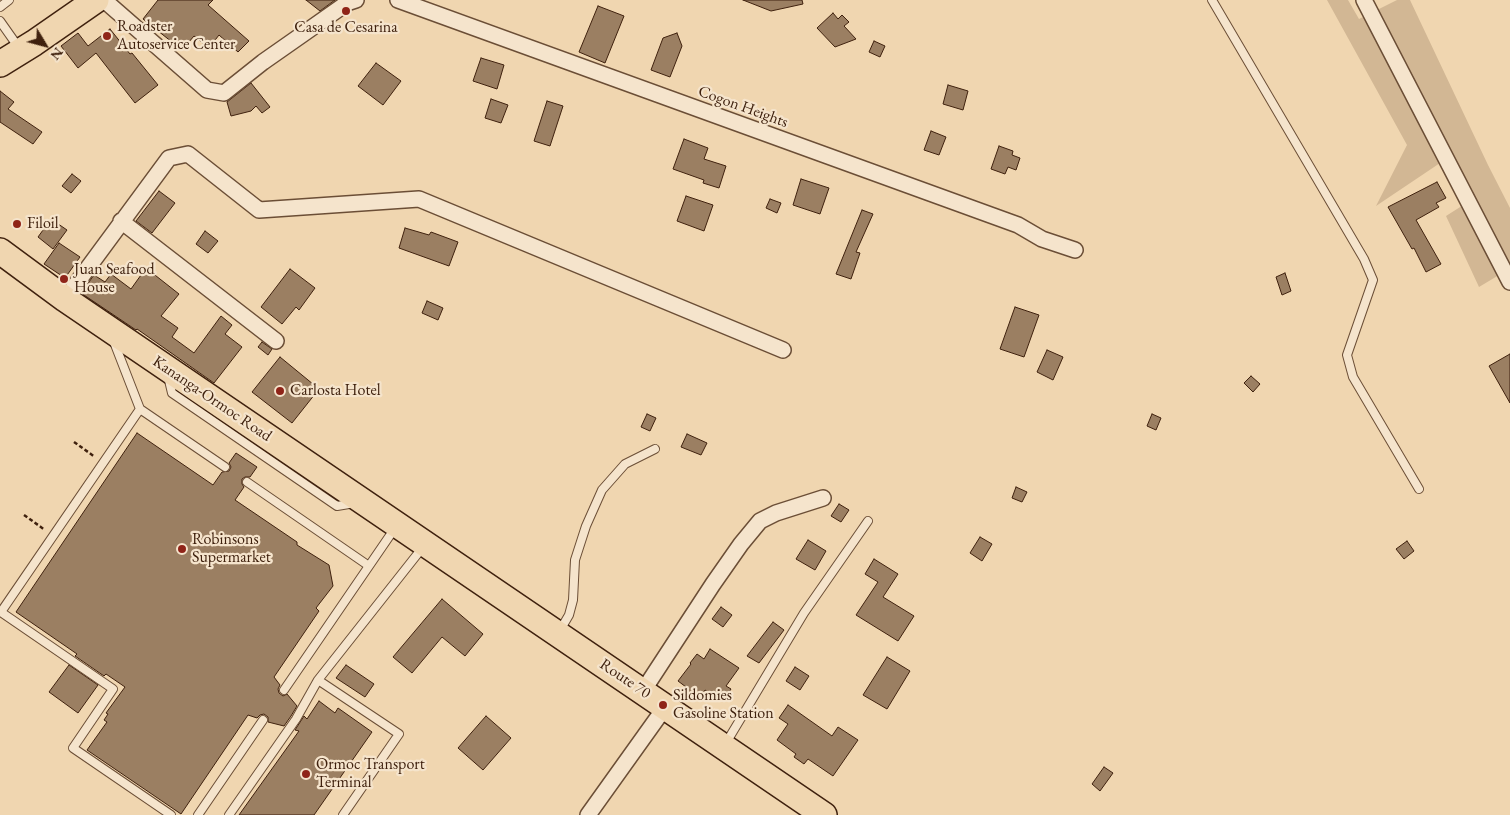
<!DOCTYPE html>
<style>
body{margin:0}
#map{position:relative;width:1510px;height:815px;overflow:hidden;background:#f0d6b0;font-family:"EB Garamond",serif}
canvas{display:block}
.north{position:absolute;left:20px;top:20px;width:50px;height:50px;-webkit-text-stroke:4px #f5e4cc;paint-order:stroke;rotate:127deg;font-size:14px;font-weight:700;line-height:20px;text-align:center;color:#3f210e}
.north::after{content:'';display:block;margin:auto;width:18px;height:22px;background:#3f210e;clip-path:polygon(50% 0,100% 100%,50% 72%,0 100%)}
</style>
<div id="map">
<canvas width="1510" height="815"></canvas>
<div class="north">N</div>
</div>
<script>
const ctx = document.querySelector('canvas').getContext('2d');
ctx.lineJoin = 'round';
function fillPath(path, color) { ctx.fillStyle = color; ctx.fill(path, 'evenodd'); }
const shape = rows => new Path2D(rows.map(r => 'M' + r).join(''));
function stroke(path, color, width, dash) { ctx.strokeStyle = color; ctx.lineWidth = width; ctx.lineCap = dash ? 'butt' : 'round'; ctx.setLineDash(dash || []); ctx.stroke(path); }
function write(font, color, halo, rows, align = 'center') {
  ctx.font = font + ' "EB Garamond",serif'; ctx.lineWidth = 4.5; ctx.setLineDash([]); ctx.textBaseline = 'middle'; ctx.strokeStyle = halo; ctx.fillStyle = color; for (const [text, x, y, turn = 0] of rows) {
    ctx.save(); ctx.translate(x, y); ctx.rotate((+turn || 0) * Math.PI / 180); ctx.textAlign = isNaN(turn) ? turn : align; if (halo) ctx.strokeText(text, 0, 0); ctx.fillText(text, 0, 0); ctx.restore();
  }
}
const green = shape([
 [1327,0,1348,0,1359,19,1397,0,1410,0,1488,165,1510,208,1510,283,1504,272,1479,287,1446,216,1468,202,1446,159,1376,206,1407,145]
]);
const building = shape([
 [158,0,213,0,208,5,249,41,238,52,219,35,209,48,194,36,182,50,143,19,158,0],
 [306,0,335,0,320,11,306,0],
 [743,0,802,0,803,4,771,11,743,0],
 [598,6,624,16,605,63,579,52,598,6],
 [833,13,838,19,842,15,849,22,844,26,856,39,835,47,817,28,833,13],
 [110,29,130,54,132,53,158,85,135,103,96,53,78,68,61,46,78,33,88,46,110,29],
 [677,33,682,46,670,77,651,70,663,38,677,33],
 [874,41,885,46,880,57,869,52,874,41],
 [481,58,504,65,497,89,473,81,481,58],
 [376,63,401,81,383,105,358,86,376,63],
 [251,83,270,107,262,113,256,106,251,111,231,116,227,102,251,83],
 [948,85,968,91,963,110,943,104,948,85],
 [0,91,14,102,8,109,42,132,33,144,0,122,0,91],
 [491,99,508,105,501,123,485,118,491,99],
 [547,101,563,106,550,146,534,141,547,101],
 [931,131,946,137,939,155,924,150,931,131],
 [684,139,708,148,704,159,726,166,719,188,703,183,704,180,673,169,684,139],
 [999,146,1013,151,1012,155,1020,158,1016,170,1008,167,1005,174,991,169,999,146],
 [72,174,81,181,71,193,62,186,72,174],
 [801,179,829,188,820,214,793,205,801,179],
 [1437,182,1446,198,1436,203,1439,207,1416,220,1441,264,1426,272,1414,248,1412,249,1388,207,1437,182],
 [159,191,175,203,152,233,136,221,159,191],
 [686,196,713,205,704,231,677,221,686,196],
 [770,199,781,203,777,213,766,208,770,199],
 [862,210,873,214,856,252,860,253,851,279,836,274,862,210],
 [51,219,67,230,53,249,38,237,51,219],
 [405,228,429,235,431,232,458,242,449,266,399,248,405,228],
 [205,231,218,241,208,253,196,244,205,231],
 [59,243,80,257,65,278,44,264,59,243],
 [146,268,179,294,161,316,178,328,172,337,194,353,221,316,232,325,225,334,242,347,214,383,137,329,136,330,81,293,94,275,105,282,111,274,131,289,146,268],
 [290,269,315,288,299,310,296,307,282,324,261,307,290,269],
 [1285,273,1291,291,1282,295,1276,277,1285,273],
 [427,301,443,308,438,320,422,313,427,301],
 [1015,307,1039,315,1024,357,1000,349,1015,307],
 [262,342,272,349,268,355,258,347,262,342],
 [1047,350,1063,357,1053,380,1037,372,1047,350],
 [1510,354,1510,403,1489,366,1510,354],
 [280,357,319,389,292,423,252,392,280,357],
 [1251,376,1260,384,1253,392,1244,383,1251,376],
 [647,414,656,418,650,431,641,427,647,414],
 [1152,414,1161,418,1156,430,1147,426,1152,414],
 [137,433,213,485,222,472,229,471,231,467,229,463,236,453,257,467,250,477,245,477,242,479,242,484,244,487,235,500,297,542,297,545,329,565,333,586,316,608,319,611,274,677,280,685,278,689,279,693,283,696,287,694,297,706,291,716,284,726,268,722,268,717,264,714,260,715,257,718,248,715,181,814,87,750,107,722,104,720,108,714,106,713,125,687,106,674,104,676,75,656,77,654,16,612,137,433],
 [687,434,707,443,701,455,681,447,687,434],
 [1016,487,1027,492,1022,502,1012,498,1016,487],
 [839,504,849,510,841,522,831,516,839,504],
 [980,537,992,544,982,561,970,553,980,537],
 [808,540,826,551,815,570,796,559,808,540],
 [1407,541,1414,551,1404,559,1396,549,1407,541],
 [874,559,898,574,883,597,914,616,898,641,856,615,878,582,865,574,874,559],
 [442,599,483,634,465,656,442,637,412,673,393,657,442,599],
 [721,607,732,615,723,627,712,619,721,607],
 [773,622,784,630,759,663,747,656,773,622],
 [710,649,739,668,726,686,731,689,723,701,705,690,699,699,684,689,686,687,678,681,691,664,690,663,697,654,704,659,710,649],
 [887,657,910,671,887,709,863,695,887,657],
 [69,665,98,685,78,713,49,692,69,665],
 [346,665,374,684,365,697,336,678,346,665],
 [795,667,809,676,800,690,786,681,795,667],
 [319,701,335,713,338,708,372,732,314,815,239,815,299,731,295,730,304,716,307,719,319,701],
 [788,705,832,736,838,727,858,740,833,776,808,759,804,764,794,757,796,754,777,740,788,724,779,718,788,705],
 [486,716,511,738,483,770,458,748,486,716],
 [1104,767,1113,773,1100,791,1092,784,1104,767]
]);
const path = shape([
 [74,442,95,457],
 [24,515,45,530]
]);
const service = shape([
 [1212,0,1364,259,1373,280,1347,355,1353,377,1419,489],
 [0,7,9,0],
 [0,21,19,48],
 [114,342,140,409,225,467],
 [168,376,172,393,337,506,355,503],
 [140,409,1,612,113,689,73,748,171,815],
 [247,482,369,566],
 [559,632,569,615,573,600,575,560,586,526,602,490,625,464,655,449],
 [318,680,399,734,343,815],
 [284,690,395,528],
 [726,743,804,613,868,521],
 [198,815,263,720],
 [229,815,296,719,318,680,423,547]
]);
const minor = shape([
 [104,0,207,90,224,93,263,62,303,34,347,3,356,0],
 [398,0,1018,225,1042,239,1075,250],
 [1364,0,1510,282],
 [121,221,276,341],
 [65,299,169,158,188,154,259,210,419,199,783,350],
 [643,691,713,584,741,544,760,521,776,513,823,498],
 [588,815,666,706]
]);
const trunk = shape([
 [0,64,34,43,96,0],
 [0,251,65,299,824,815]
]);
const markers = [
 [346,11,5,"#8f2418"],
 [107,36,5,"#8f2418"],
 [17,224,5,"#8f2418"],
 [64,279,5,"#8f2418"],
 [280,391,5,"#8f2418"],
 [182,549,5,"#8f2418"],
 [663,705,5,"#8f2418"],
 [306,774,5,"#8f2418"]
];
const poiNames = [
 ["Roadster",117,27],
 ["Autoservice Center",117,45],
 ["Casa de Cesarina",346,28,"center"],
 ["Filoil",27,224],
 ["Juan Seafood",74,270],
 ["House",74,288],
 ["Carlosta Hotel",290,391],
 ["Robinsons",192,540],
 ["Supermarket",192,558],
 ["Sildomies",673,696],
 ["Gasoline Station",673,714],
 ["Ormoc Transport",316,765],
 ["Terminal",316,783]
];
const streetNames = [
 ["Cogon Heights",743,107,20],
 ["Kananga-Ormoc Road",212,399,34],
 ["Route 70",625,679,34]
];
fillPath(green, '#d2b794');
fillPath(building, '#9b7f62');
stroke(building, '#3f210e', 1);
stroke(service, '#6b4e36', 10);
stroke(minor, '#6b4e36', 18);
stroke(trunk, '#3f210e', 28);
stroke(path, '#3f210e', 2.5, [4, 2.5]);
stroke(service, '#f5e4cc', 8);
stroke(minor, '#f5e4cc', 15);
stroke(trunk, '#f0d6b0', 25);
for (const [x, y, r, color] of markers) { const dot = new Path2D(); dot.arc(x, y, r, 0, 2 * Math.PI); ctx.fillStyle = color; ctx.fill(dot); stroke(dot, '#f5e4cc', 2); }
write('16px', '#3f210e', '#f5e4cc', poiNames, 'left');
write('16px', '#3f210e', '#f5e4cc', streetNames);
</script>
